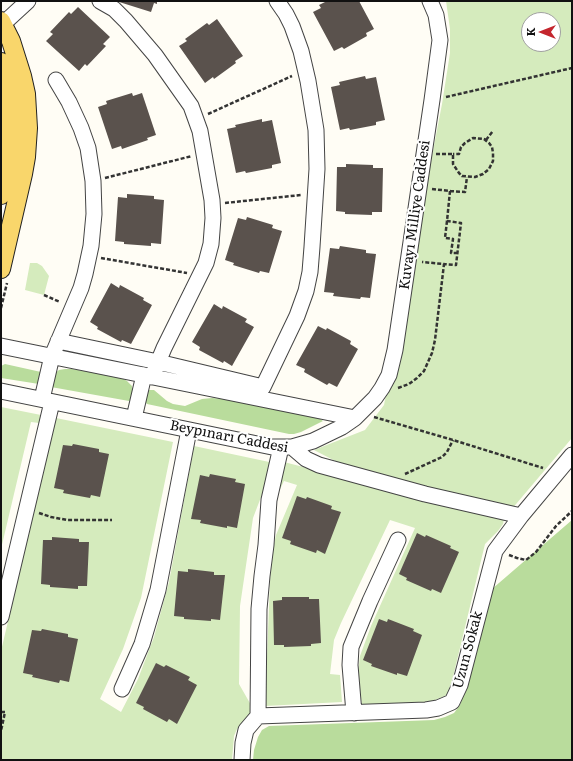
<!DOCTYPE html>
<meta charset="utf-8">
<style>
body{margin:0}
#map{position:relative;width:573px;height:761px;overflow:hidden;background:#fffdf5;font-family:Literata,serif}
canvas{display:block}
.frame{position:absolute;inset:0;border:2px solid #111;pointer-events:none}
.north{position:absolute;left:521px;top:12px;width:40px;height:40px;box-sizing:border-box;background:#fff;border:1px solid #a0a0a0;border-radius:50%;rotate:270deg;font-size:11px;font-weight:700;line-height:16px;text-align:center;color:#111}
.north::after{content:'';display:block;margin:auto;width:14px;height:18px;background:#c4262e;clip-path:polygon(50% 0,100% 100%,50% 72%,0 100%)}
</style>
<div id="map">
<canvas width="573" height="761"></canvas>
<div class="frame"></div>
<div class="north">K</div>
</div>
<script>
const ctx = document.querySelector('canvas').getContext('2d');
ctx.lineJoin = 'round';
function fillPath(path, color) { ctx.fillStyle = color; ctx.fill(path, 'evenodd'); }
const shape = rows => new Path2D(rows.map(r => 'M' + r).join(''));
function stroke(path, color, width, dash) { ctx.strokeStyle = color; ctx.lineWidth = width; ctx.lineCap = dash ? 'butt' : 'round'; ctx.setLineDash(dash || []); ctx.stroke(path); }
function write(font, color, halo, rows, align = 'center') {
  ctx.font = font + ' Literata,serif'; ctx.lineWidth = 4; ctx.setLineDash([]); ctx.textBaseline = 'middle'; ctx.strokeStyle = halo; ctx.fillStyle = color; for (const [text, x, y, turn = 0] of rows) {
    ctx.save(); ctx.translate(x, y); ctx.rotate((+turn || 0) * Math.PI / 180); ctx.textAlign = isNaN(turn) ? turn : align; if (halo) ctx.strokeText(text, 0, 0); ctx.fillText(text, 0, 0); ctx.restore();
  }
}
const green = shape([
 [446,1,572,1,572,438,511,510,341,464,314,450,365,430,384,405,442,104,450,53,450,29],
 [529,20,553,20,553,44,529,44],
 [30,263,37,263,42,266,49,276,44,295,25,290],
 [1,407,41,415,39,423,31,422,1,549],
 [56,418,173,442,141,598,123,649,100,699,121,712,138,679,154,637,169,582,194,446,274,463,253,518,240,606,239,684,251,705,250,715,237,729,234,736,232,760,1,760,1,651],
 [284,462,504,519,503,524,498,531,485,544,453,677,447,695,428,703,362,706,358,674,360,656,371,626,415,528,390,520,341,623,334,640,330,674,340,675,342,702,265,706,271,557,276,535,297,485,284,481,274,502]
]);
const forest = shape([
 [5,364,41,372,39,384,1,378,1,366],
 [65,369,72,369,121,377,127,381,132,386,133,394,132,398,129,401,51,387,55,373,59,370],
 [148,390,154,390,167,401,173,404,185,406,202,399,212,398,223,399,319,418,323,421,301,432,294,434,289,434,147,404,145,402,145,392],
 [572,520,572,760,253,760,254,750,258,737,262,730,269,726,434,720,445,717,454,713,460,705,464,694,492,589]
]);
const building = shape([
 [116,1,157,1,157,4,154,3,151,12],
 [327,1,359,1,374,29,366,33,367,36,344,49,342,47,334,51,313,12,321,8,319,5],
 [78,7,110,37,103,44,106,46,87,66,85,64,79,71,46,41,53,34,50,32,69,12,71,14],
 [217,19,243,56,235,61,236,63,214,79,213,77,205,83,179,46,187,41,185,39,207,23,209,25],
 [365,76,366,79,376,77,385,120,376,122,376,125,350,130,349,128,340,130,331,87,340,85,339,82],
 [132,93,133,96,142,93,156,135,147,138,148,140,122,149,121,146,112,149,98,107,107,104,106,101],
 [262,119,262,122,272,120,281,163,272,165,272,168,246,173,245,171,236,173,227,129,236,127,235,125],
 [346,164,373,165,373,168,383,168,382,212,372,212,372,215,345,214,345,212,336,211,337,167,346,167],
 [127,194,154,196,154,199,164,200,161,244,151,243,151,246,124,244,124,242,115,241,118,197,127,198],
 [247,217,273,225,272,228,282,231,269,273,260,271,259,273,233,265,234,263,225,260,238,218,246,220],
 [340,246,366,250,366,253,376,254,370,298,361,297,360,299,333,296,334,293,324,292,330,248,339,249],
 [111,283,119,288,120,285,144,298,143,300,152,305,131,344,122,340,121,342,97,329,98,327,90,322],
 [214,304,222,309,223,306,247,319,245,322,254,327,232,366,224,361,223,363,199,350,200,347,192,342],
 [318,326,326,330,327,328,351,341,350,344,358,349,337,387,329,383,327,385,304,372,305,369,296,365],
 [73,444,99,449,99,452,109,454,100,497,91,495,90,498,63,493,64,490,54,488,63,445,72,446],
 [210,474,236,479,235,482,245,484,237,528,227,526,227,528,200,523,201,520,191,519,200,475,209,477],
 [297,496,306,499,307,497,332,506,331,509,341,512,325,554,317,550,316,553,290,544,291,541,282,538],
 [417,533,425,537,426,535,451,546,450,548,459,552,441,593,432,589,431,591,406,580,407,578,399,574],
 [52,537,79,539,79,542,89,542,87,586,78,586,78,589,50,587,50,585,41,584,43,540,52,540],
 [188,569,214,572,214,575,225,575,220,620,211,619,211,621,184,619,184,617,174,616,178,571,188,572],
 [282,597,309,597,309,599,319,599,321,643,311,644,311,646,284,647,284,645,274,645,273,601,282,600],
 [379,619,387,622,388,619,414,629,413,631,422,635,407,676,397,673,397,675,371,666,372,664,363,660],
 [42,629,68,634,68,637,78,639,69,682,60,680,59,683,32,677,33,675,23,673,32,630,41,631],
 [156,663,164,667,166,665,190,677,188,680,197,685,177,724,169,719,167,722,143,709,144,707,136,703]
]);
const path = shape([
 [446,97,572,68],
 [208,114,292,76],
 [486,140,493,131],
 [436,154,453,154,453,164,459,173,462,176,475,177,483,174,489,169,493,161,493,153,492,147,489,143,484,139,473,138,465,143,461,147,459,154,453,154],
 [105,178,192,156],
 [432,189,450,191,447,221,461,223,456,265,444,264],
 [450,191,465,192,467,177],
 [225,203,301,195],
 [447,221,445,238,453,239,451,253,457,253],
 [101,258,187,273],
 [44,295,60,302],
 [1,308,7,283],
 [398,388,409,384,417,378,424,371,432,353,435,340,444,264,422,262],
 [374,417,453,440,543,468],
 [405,474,442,457,447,452,453,440],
 [39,513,51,517,67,520,112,520],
 [509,555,517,558,526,560,536,552,556,526,572,511],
 [1,712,5,712,1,731]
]);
const minor = shape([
 [100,1,114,9,126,21,155,55,191,106,200,131,212,200,213,218,211,244,206,263,164,348,152,377],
 [3,24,28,1],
 [58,341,158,362,263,387,297,316,306,291,310,272,312,247,317,169,316,130,308,81,301,51,292,26,286,14,277,1],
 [1,346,355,418],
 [1,391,272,447,292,447,313,441,342,427,355,418,375,398,382,388,389,375,395,350,432,100,440,40,436,15,430,1],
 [42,399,52,356,81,288,85,274,91,246,94,214,93,181,88,148,81,128,69,102,56,80],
 [134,418,144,375],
 [292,447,306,459,319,465,425,494,521,516],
 [1,617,52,402],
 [122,689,142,644,158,590,189,430],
 [354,713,350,665,351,647,370,601,398,540],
 [258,716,426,710,438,708,452,702,460,685,495,551,521,516,572,455],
 [242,760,243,743,246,730,258,716,259,609,262,576,266,545,269,500,281,447]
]);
const major = shape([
 [1,21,11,41,22,76,26,94,28,128,26,157,23,174,1,269],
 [1,62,8,89,11,119,9,152,1,195]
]);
const streetNames = [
 ["Kuvayı Milliye Caddesi",415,215,-82],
 ["Beypınarı Caddesi",229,437,11],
 ["Uzun Sokak",468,650,-75]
];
fillPath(green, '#d5ebbd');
fillPath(forest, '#b9dc9c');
fillPath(building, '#5a524d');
stroke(minor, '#444', 17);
stroke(major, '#222', 20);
stroke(path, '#333', 2.5, [4, 2]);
stroke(minor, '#fff', 15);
stroke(major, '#f9d66b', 18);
write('14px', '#111', '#fff', streetNames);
</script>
